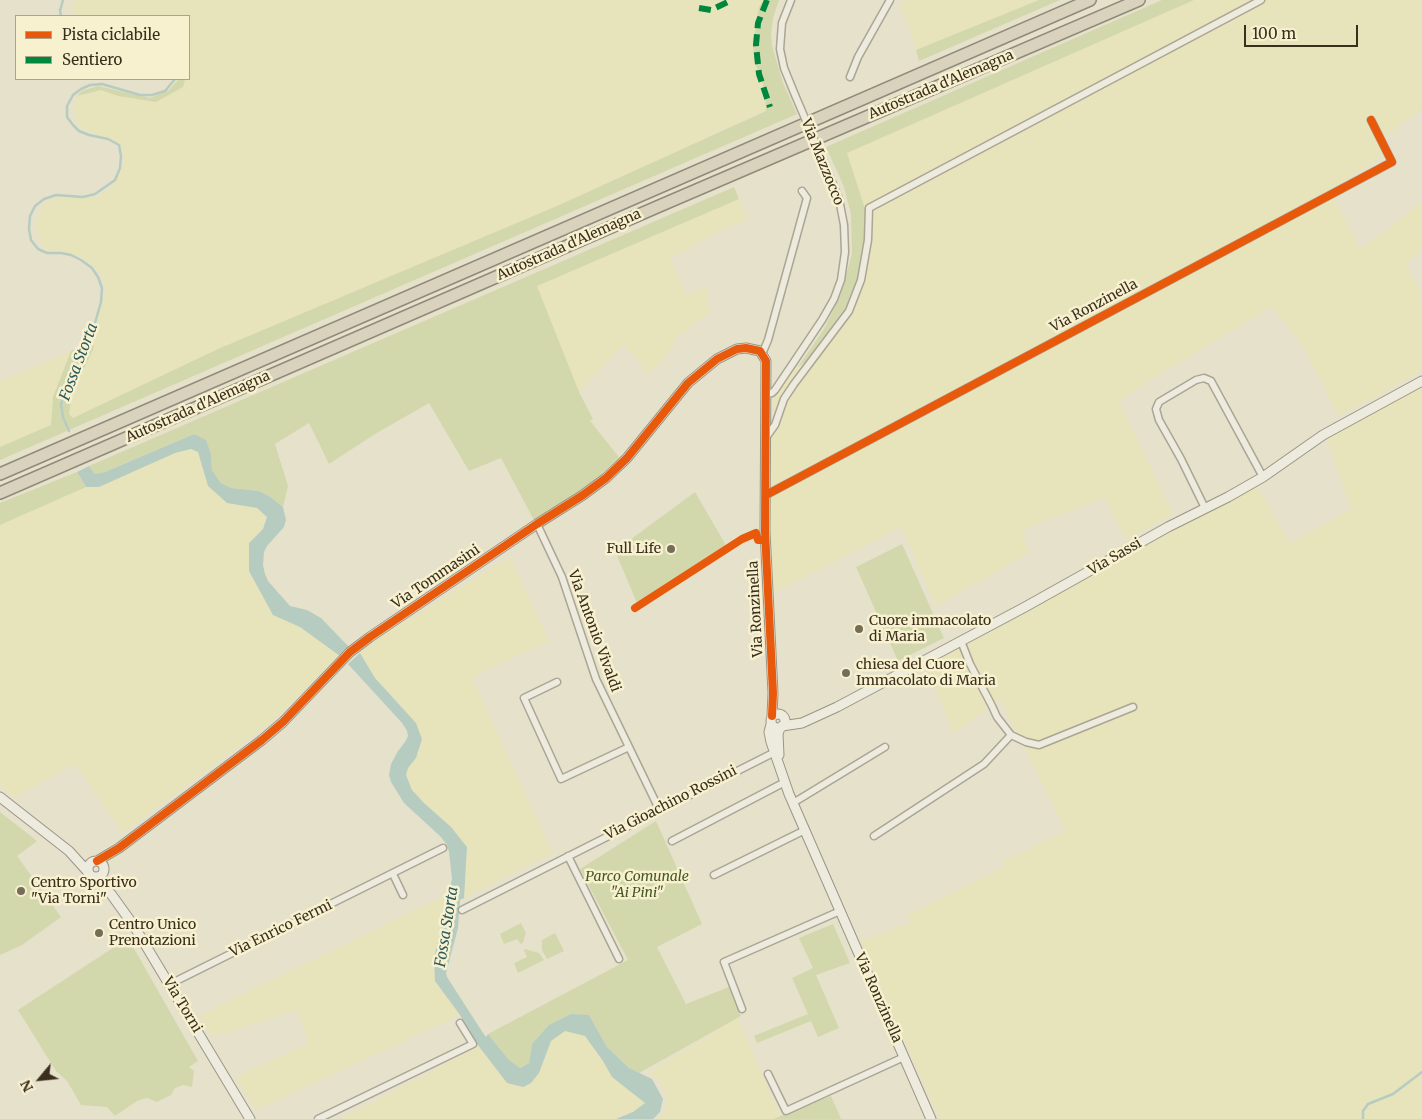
<!DOCTYPE html>
<style>
body{margin:0}
#map{position:relative;width:1422px;height:1119px;overflow:hidden;background:#e6e1cb;font-family:Merriweather,serif}
canvas{display:block}
.legend{position:absolute;left:15px;top:15px;width:175px;height:65px;box-sizing:border-box;background:#f8f1d0;border:1px solid #aca388;margin:0;padding:6px 9px;list-style:none;font-size:15px;color:#3a2e1c}
.legend li{display:flex;align-items:center;gap:10px;height:25px}
.legend b{width:25px;border:1px solid #aca388}
.north{position:absolute;left:15px;top:1054px;width:50px;height:50px;-webkit-text-stroke:4px #f8f1d0;paint-order:stroke;rotate:242deg;font-size:14px;font-weight:700;line-height:20px;text-align:center;color:#3a2e1c}
.north::after{content:'';display:block;margin:auto;width:18px;height:22px;background:#3a2e1c;clip-path:polygon(50% 0,100% 100%,50% 72%,0 100%)}
.scale{position:absolute;left:1244px;top:25px;width:114px;height:22px;box-sizing:border-box;border:2px solid #3a2e1c;border-top:0;padding-left:6px;font-size:15px;line-height:18px;white-space:nowrap;color:#3a2e1c;-webkit-text-stroke:4px #f8f1d0;paint-order:stroke}
</style>
<div id="map">
<canvas width="1422" height="1119"></canvas>
<ul class="legend">
<li><b style="height:6px;background:#e8590c"></b>Pista ciclabile</li>
<li><b style="height:6px;background:#00873e"></b>Sentiero</li>
</ul>
<div class="north">N</div>
<div class="scale">100 m</div>
</div>
<script>
const ctx = document.querySelector('canvas').getContext('2d');
ctx.lineJoin = 'round';
function fillPath(path, color) { ctx.fillStyle = color; ctx.fill(path, 'evenodd'); }
const shape = rows => new Path2D(rows.map(r => 'M' + r).join(''));
function stroke(path, color, width, dash) { ctx.strokeStyle = color; ctx.lineWidth = width; ctx.lineCap = dash ? 'butt' : 'round'; ctx.setLineDash(dash || []); ctx.stroke(path); }
function write(font, color, halo, rows, align = 'center') {
  ctx.font = font + ' Merriweather,serif'; ctx.lineWidth = 5; ctx.setLineDash([]); ctx.textBaseline = 'middle'; ctx.strokeStyle = halo; ctx.fillStyle = color; for (const [text, x, y, turn = 0] of rows) {
    ctx.save(); ctx.translate(x, y); ctx.rotate((+turn || 0) * Math.PI / 180); ctx.textAlign = isNaN(turn) ? turn : align; if (halo) ctx.strokeText(text, 0, 0); ctx.fillText(text, 0, 0); ctx.restore();
  }
}
const farmland = shape([
 [76,0,765,0,759,7,755,62,765,91,766,110,557,206,218,349,73,418,69,415,72,394,94,347,90,341,106,294,103,277,90,262,80,257,48,249,42,246,35,227,36,218,46,201,64,195,94,197,107,191,113,186,123,165,124,153,124,148,82,128,77,121,73,109,77,96,101,90,118,96,156,102,183,87,185,79,189,79,189,16,76,16,71,9],
 [906,0,1039,0,916,50,900,3],
 [1194,0,1422,0,1422,109,1384,137,1379,158,1330,191,1360,248,1387,230,1422,201,1422,250,1405,264,1422,294,1422,371,1339,416,1303,346,1272,307,1156,376,1119,402,1173,514,1126,540,1104,498,1022,530,1029,553,936,606,901,527,770,595,770,489,774,394,798,367,821,351,867,255,865,209,847,153],
 [739,199,747,220,718,232,670,258,686,295,707,287,709,312,676,338,663,361,648,373,624,344,579,392,537,286],
 [71,351,53,397,52,425,0,447,0,381],
 [1422,384,1422,1119,939,1119,861,941,911,923,907,915,1004,867,1003,861,1066,831,1000,699,954,733,925,664,1255,483,1290,543,1351,509,1326,437],
 [191,449,198,453,208,486,227,502,257,508,267,517,263,529,249,543,273,615,300,627,340,656,270,723,123,833,75,764,13,798,0,785,0,525,86,487,92,488,175,453],
 [510,557,549,641,477,674,473,680,547,841,553,852,554,852,464,898,467,846,412,790,406,775,408,768,416,758,403,707,375,678,360,653,366,645],
 [450,893,434,959,435,980,460,1015,256,1110,236,1077,309,1043,298,1010,212,1037,200,1015],
 [738,1018,780,1116,773,1119,660,1119,664,1112,667,1099,661,1084,650,1072],
 [565,1031,585,1036,603,1061,612,1077,646,1103,633,1112,616,1119,340,1119,480,1046,507,1083,539,1073,551,1041]
]);
const green = shape([
 [765,0,779,0,773,18,771,34,772,46,783,83,797,114,0,460,0,447,51,425,53,397,71,351,90,341,94,347,72,394,69,414,73,418,218,349,557,206,766,111,765,91,755,62,753,46,759,7],
 [1039,0,1060,0,919,61,916,50],
 [1162,0,1194,0,847,153,865,209,867,255,852,305,821,351,798,367,824,329,841,293,852,254,851,214,844,187,826,147],
 [179,79,185,79,183,87,156,102,118,96,101,90,77,96,82,91,98,86,150,98,169,90],
 [734,187,739,199,537,286,579,392,593,419,590,421,619,457,594,481,536,524,501,458,469,471,429,403,375,434,329,464,309,423,275,444,288,486,283,507,269,496,259,491,231,488,221,483,212,470,211,454,194,434,105,472,95,474,89,466],
 [77,472,86,487,0,525,0,503],
 [695,492,727,547,637,603,615,551],
 [902,544,944,638,898,661,856,567],
 [0,812,37,841,17,856,61,917,22,945,0,955],
 [656,821,702,924,657,947,686,1004,729,987,741,1016,639,1073,629,1068,607,1047,589,1015,532,1044,529,1063,519,1068,509,1060,488,1034,628,960,580,869],
 [521,923,526,933,523,942,521,944,517,939,504,944,500,934],
 [833,924,850,963,816,975,839,1028,818,1037,811,1021,757,1043,754,1036,808,1014,792,978,813,968,799,938],
 [555,933,564,951,547,959,542,950,542,940],
 [128,938,198,1061,189,1067,194,1071,192,1087,183,1085,175,1088,171,1095,157,1102,147,1098,137,1101,115,1116,107,1107,81,1105,67,1081,56,1071,18,1010],
 [525,949,539,953,544,960,518,973,514,963,527,957,524,950],
 [831,1096,841,1119,774,1119,780,1116]
]);
const water = shape([
 [194,434,206,440,211,454,212,470,221,483,231,488,259,491,269,496,283,507,286,520,284,527,267,546,264,552,263,565,265,574,268,581,290,606,307,610,321,618,349,647,340,656,300,627,273,615,249,571,249,543,263,529,267,517,257,508,227,503,208,486,198,452,191,449,175,453,99,487,86,487,77,472,89,466,95,474,105,472],
 [360,653,375,678,416,723,422,739,416,758,408,768,406,775,412,790,424,803,451,827,467,847,464,898,460,900,458,928,446,973,447,977,483,1033,486,1037,488,1034,509,1060,520,1068,529,1063,532,1044,549,1025,571,1014,589,1015,607,1047,629,1068,652,1079,663,1099,660,1112,653,1119,616,1119,633,1112,645,1103,612,1077,603,1061,585,1036,565,1031,551,1041,539,1073,531,1083,523,1087,507,1083,474,1040,460,1015,435,981,434,959,452,879,449,852,447,845,441,837,404,803,391,782,389,775,391,764,398,751,405,742,408,736,407,731,402,723,348,664]
]);
const stream = shape([
 [61,16,60,11,63,0],
 [69,431,63,417,61,404,93,330,101,302,102,288,98,277,92,268,81,260,71,255,61,253,47,253,38,249,31,240,29,229,30,216,35,206,44,199,56,195,83,197,95,194,115,180,120,168,121,156,119,145,108,139,89,135,79,131,73,125,67,117,67,106,73,95,81,89,90,85,102,84,140,95,152,95,165,91,175,79],
 [1363,1119,1363,1111,1368,1104,1393,1094,1422,1072]
]);
const street = shape([
 [791,0,782,23,780,49,784,68,795,95],
 [850,77,858,57,890,0],
 [762,354,768,340,807,198,802,191],
 [766,394,772,393,775,390,822,320,834,299,841,280,845,252,844,225,839,199,825,165],
 [765,439,775,425,784,399,794,384,849,311,861,280,868,240,869,208,1261,0],
 [766,495,1392,162,1371,120],
 [1205,508,1181,459,1159,420,1156,409,1159,402,1196,380,1204,378,1211,381,1263,477],
 [537,524,562,577,596,679,659,809],
 [557,682,524,698,561,779,629,747],
 [1011,735,1026,742,1039,745,1133,707],
 [793,803,885,747],
 [874,836,984,764,1011,735,997,717,992,706,970,664,961,641],
 [672,841,785,782],
 [568,856,619,959],
 [393,874,403,895],
 [714,875,805,830],
 [462,910,775,752],
 [170,984,443,848],
 [742,1009,724,962,840,911],
 [768,1074,786,1111,904,1057],
 [318,1119,473,1044,460,1023]
]);
const secondary = shape([
 '771 721a7 7 0 1 1 14 0a7 7 0 1 1-14 0Z',
 [771,724,769,732,771,742,789,794,931,1119],
 [782,726,802,723,837,707,1025,607,1168,527,1228,497,1263,477,1323,435,1422,381],
 [779,755,778,734,780,728],
 [0,797,69,851,88,872],
 '88 869a8 8 0 1 1 16 0a8 8 0 1 1-16 0Z',
 [97,861,119,848,262,740,283,722,350,652,370,637,537,524,583,495,606,478,627,458,688,383,717,359,737,349,746,348,760,351,766,361,765,531,773,693,772,716],
 [92,876,111,894,134,926,250,1119]
]);
const highway = shape([
 [0,474,1090,0],
 [0,493,657,207,1139,0]
]);
const streetBridge = shape([
 [795,95,825,165]
]);
const quiet = shape([
 [767,0,758,23,756,45,759,74,770,107],
 [699,8,711,10,732,0]
]);
const cycleway = shape([
 [766,495,1392,162,1371,120],
 [635,608,742,539,756,533,758,540,765,540],
 [97,861,119,848,262,740,283,722,350,652,370,637,537,524,583,495,606,478,627,458,688,383,717,359,737,349,746,348,760,351,766,361,765,531,773,693,772,716]
]);
const markers = [
 [671,549,5,"#766d59"],
 [859,629,5,"#766d59"],
 [846,673,5,"#766d59"],
 [21,891,5,"#766d59"],
 [99,933,5,"#766d59"]
];
const streetNames = [
 ["Autostrada d'Alemagna",941,85,-23],
 ["Via Mazzocco",822,162,68],
 ["Autostrada d'Alemagna",569,245,-24],
 ["Via Ronzinella",1094,306,-28],
 ["Autostrada d'Alemagna",198,407,-24],
 ["Via Sassi",1115,557,-30],
 ["Via Tommasini",436,577,-34],
 ["Via Ronzinella",756,609,-93],
 ["Via Antonio Vivaldi",594,631,70],
 ["Via Gioachino Rossini",671,803,-27],
 ["Via Enrico Fermi",281,929,-26],
 ["Via Ronzinella",878,998,66],
 ["Via Torni",182,1005,59]
];
const poiNames = [
 ["Full Life",661,549,"right"],
 ["Cuore immacolato",869,621],
 ["di Maria",869,637],
 ["chiesa del Cuore",856,665],
 ["Immacolato di Maria",856,681],
 ["Centro Sportivo",31,883],
 ["\"Via Torni\"",31,899],
 ["Centro Unico",109,925],
 ["Prenotazioni",109,941]
];
const parkNames = [
 ["Parco Comunale",637,877],
 ["\"Ai Pini\"",637,893]
];
const waterNames = [
 ["Fossa Storta",79,362,-69],
 ["Fossa Storta",447,927,-81]
];
fillPath(farmland, '#e7e3ba');
fillPath(green, '#d2d8ac');
fillPath(water, '#b7ccc1');
stroke(stream, '#b7ccc1', 2.5);
stroke(street, '#aba595', 9);
stroke(secondary, '#9a9585', 11);
stroke(highway, '#908a7b', 14);
stroke(street, '#edeade', 6);
stroke(secondary, '#edeade', 9);
stroke(highway, '#d9d2bc', 11);
stroke(streetBridge, '#aba595', 9, []);
stroke(streetBridge, '#edeade', 6);
stroke(quiet, '#00873e', 6, [12, 6]);
stroke(cycleway, '#e8590c', 8);
for (const [x, y, r, color] of markers) { const dot = new Path2D(); dot.arc(x, y, r, 0, 2 * Math.PI); ctx.fillStyle = color; ctx.fill(dot); stroke(dot, '#f8f1d0', 2); }
write('14px', '#3a2e1c', '#f8f1d0', streetNames);
write('14px', '#3a2e1c', '#f8f1d0', poiNames, 'left');
write('italic 14px', '#445821', '#f8f1d0', parkNames);
write('italic 15px', '#2a585b', '#f8f1d0', waterNames);
</script>
